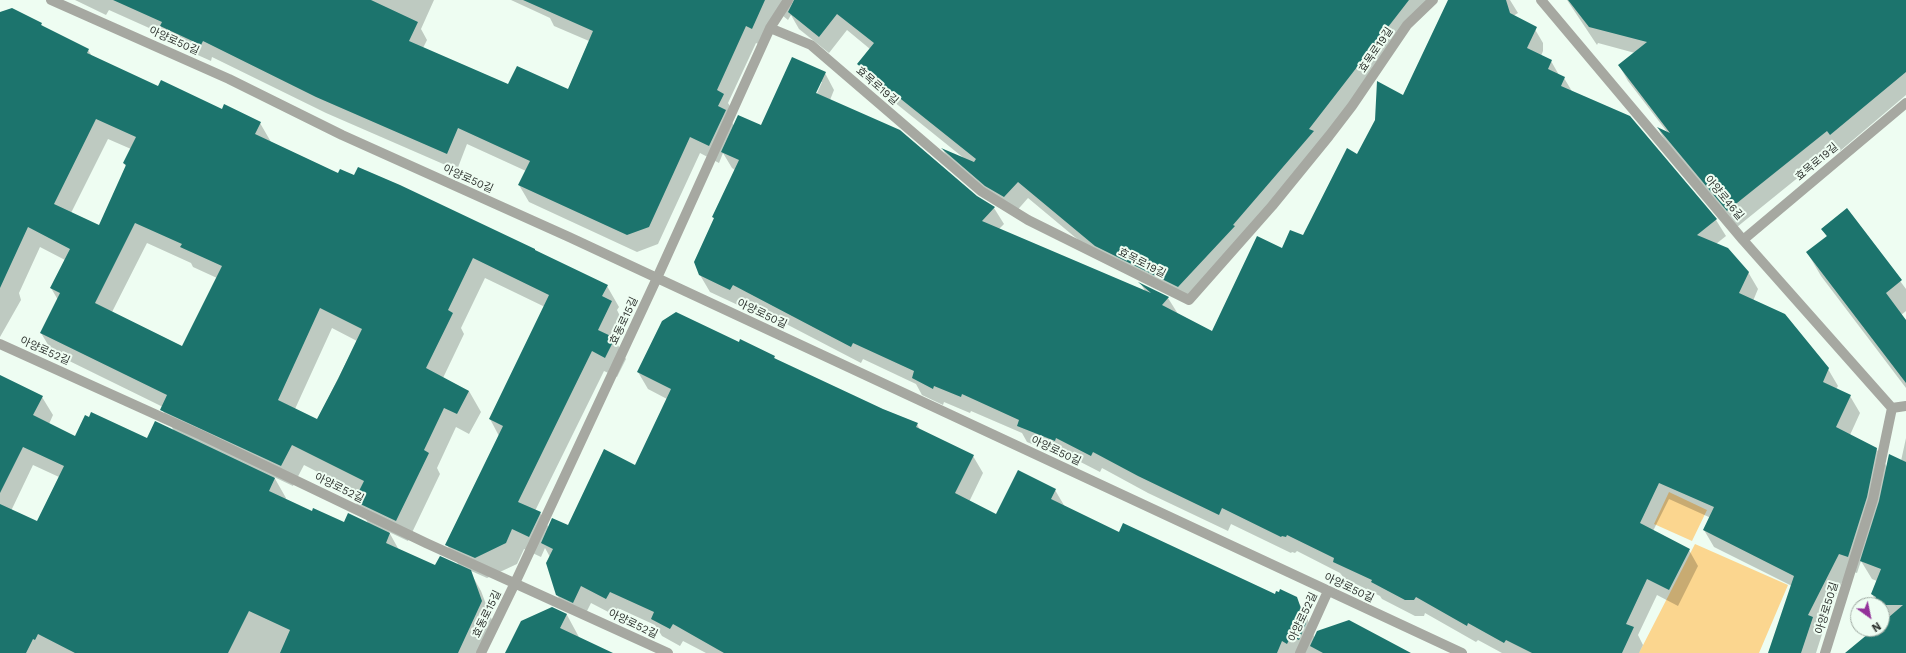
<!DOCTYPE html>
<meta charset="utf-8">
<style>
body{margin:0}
#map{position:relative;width:1906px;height:653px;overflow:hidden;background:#eefdf2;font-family:"Work Sans",sans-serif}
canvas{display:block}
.north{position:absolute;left:1850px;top:597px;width:40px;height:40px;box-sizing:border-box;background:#eefdf2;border:1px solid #a2ada5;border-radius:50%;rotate:147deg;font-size:11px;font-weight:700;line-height:16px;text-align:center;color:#303531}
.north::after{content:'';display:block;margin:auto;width:14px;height:18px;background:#93329a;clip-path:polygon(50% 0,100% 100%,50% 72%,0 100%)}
</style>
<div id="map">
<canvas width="1906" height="653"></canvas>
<div class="north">N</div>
</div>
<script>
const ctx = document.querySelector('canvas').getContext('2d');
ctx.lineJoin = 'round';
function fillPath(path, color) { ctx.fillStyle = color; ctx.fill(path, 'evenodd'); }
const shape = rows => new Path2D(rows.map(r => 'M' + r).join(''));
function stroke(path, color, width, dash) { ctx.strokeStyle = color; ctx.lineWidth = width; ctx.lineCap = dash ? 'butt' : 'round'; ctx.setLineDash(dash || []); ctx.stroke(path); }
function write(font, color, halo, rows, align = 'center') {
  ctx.font = font + ' "Work Sans","Noto Sans KR",sans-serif'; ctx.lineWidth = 4; ctx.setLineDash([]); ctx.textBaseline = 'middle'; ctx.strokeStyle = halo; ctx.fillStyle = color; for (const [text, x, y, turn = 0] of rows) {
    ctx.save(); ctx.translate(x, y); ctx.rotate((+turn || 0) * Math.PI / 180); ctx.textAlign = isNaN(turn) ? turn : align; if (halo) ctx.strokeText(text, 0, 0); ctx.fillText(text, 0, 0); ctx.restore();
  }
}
const green = shape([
 [1669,492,1707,510,1692,541,1654,524],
 [1695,544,1788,585,1759,653,1639,653]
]);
const shadow = shape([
 [75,0,434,0,421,29,427,40,423,48,509,85,568,90,589,41,554,26,550,18,511,0,1430,0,1320,143,1188,304,1106,263,1028,198,1014,214,952,165,943,150,965,159,868,81,858,64,870,49,847,30,829,53,799,29,791,15,788,20,777,11,761,45,756,43,728,103,733,111,730,118,734,126,762,127,825,73,834,90,830,100,994,208,1004,224,999,229,1145,291,1141,284,1168,298,1178,314,1213,332,1282,249,1303,237,1358,155,1404,97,1449,0,1510,0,1518,13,1513,16,1533,26,1543,43,1543,51,1541,56,1551,61,1559,75,1564,78,1573,93,1716,220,1726,236,1716,244,1748,272,1758,289,1753,301,1828,369,1838,386,1836,389,1850,396,1860,413,1850,435,1876,448,1887,467,1901,461,1906,438,1906,653,1847,653,1876,629,1882,629,1882,605,1874,605,1876,601,1872,594,1877,581,1872,579,1861,561,1857,573,1848,570,1819,629,1822,634,1816,653,1769,653,1792,586,1714,547,1704,530,1711,518,1669,499,1653,531,1689,550,1698,566,1678,606,1657,595,1638,635,1643,645,1639,653,1502,653,1478,640,1476,642,1425,613,1424,616,1415,616,1382,599,1380,596,1344,578,1340,573,1297,551,1295,553,1292,552,1291,553,1231,524,1228,531,1148,493,1102,468,1100,472,1065,454,1064,457,1027,442,1022,433,971,411,970,413,944,402,943,405,922,395,916,384,863,359,861,363,742,301,740,306,710,292,700,275,715,220,713,217,735,170,732,168,723,153,719,163,700,153,658,244,637,252,529,202,519,185,526,171,467,144,457,170,326,113,212,57,211,61,171,43,167,36,109,10,106,15],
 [820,82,822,82,815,98,813,97],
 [1567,0,1906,0,1906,95,1840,151,1837,146,1737,227,1667,144,1659,130,1668,133,1628,81,1619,65,1635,53,1598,43,1597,45],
 [0,13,41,24,44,28,88,50,92,56,158,87,260,123,271,142,339,174,536,251,607,286,619,307,617,310,623,322,615,340,626,359,617,377,604,371,535,511,540,513,549,528,568,526,636,466,667,399,648,389,638,372,740,343,741,341,774,357,776,360,883,410,917,424,920,430,973,456,983,473,969,502,996,515,1055,490,1065,507,1120,533,1275,595,1296,598,1306,615,1315,639,1409,653,706,653,683,641,680,646,662,636,655,625,620,609,616,616,591,603,583,619,567,612,557,595,550,557,545,548,541,557,524,549,517,564,487,578,469,570,481,591,492,620,477,653,0,653,0,377,42,397,53,415,49,424,76,437,148,439,174,431,162,409,163,407,53,353,41,333,58,300,51,288,65,260,40,247,19,293,21,300,0,337],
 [108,139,131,149,124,163,126,167,99,227,71,213],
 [147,243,191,263,193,267,217,278,183,347,112,312],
 [485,278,545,307,490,419,499,436,447,545,459,566,436,567,399,550,389,532,408,541,440,474,437,468,456,427,469,434,481,412,469,391,443,378,464,334,461,328],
 [332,328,357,341,317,420,295,409],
 [33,465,59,477,37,523,11,511],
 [304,465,359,493,355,501,368,523,344,523,312,512,285,500,286,498,274,477,293,486],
 [1847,210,1906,289,1906,311,1901,315,1906,321,1906,388,1821,276,1807,252,1827,237,1822,229],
 [552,609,567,615,580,639,610,653,506,653]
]);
const building = shape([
 [113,0,371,0,418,22,409,41,508,84,517,66,568,89,593,31,523,0,765,0,752,29,746,26,717,90,724,94,718,106,726,110,709,146,690,137,649,227,627,235,518,185,530,161,458,128,447,154,316,97,203,41,201,45,160,26,162,22],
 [794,0,1409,0,1309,129,1314,131,1233,225,1235,226,1178,287,1095,246,1018,182,1004,197,985,186,941,148,974,162,976,159,857,64,874,43,837,14,819,37,788,12],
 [1448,0,1506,0,1510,13,1537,27,1527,48,1552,60,1548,69,1565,77,1561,86,1630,116,1717,219,1697,235,1728,248,1749,272,1739,293,1785,314,1829,368,1823,382,1851,395,1836,427,1877,448,1867,497,1848,557,1839,554,1808,615,1813,617,1801,653,1768,653,1794,576,1703,530,1714,507,1659,483,1640,523,1690,549,1669,590,1647,579,1626,624,1634,627,1622,653,1532,653,1506,640,1504,643,1468,623,1467,626,1416,597,1414,600,1405,600,1371,582,1372,580,1333,562,1334,558,1287,535,1286,537,1282,536,1281,537,1222,508,1219,515,1138,476,1093,452,1091,456,1056,438,1055,441,1017,426,1019,420,962,394,961,397,934,386,933,389,912,378,914,371,853,343,851,347,733,285,730,290,699,275,694,262,714,218,712,217,739,160,721,152,738,115,761,125,792,57,826,72,816,93,900,130,977,196,995,207,982,221,1151,293,1138,282,1169,297,1162,305,1212,331,1257,236,1282,248,1290,230,1303,235,1347,148,1357,154,1375,120,1377,81,1403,95],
 [1568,0,1906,0,1906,72,1830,135,1827,131,1727,211,1657,127,1670,133,1618,65,1647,42,1589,27],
 [12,8,42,23,41,25,89,49,87,53,158,86,161,80,222,109,224,104,261,122,255,134,338,173,340,169,354,175,358,167,400,185,535,249,535,250,608,285,602,296,612,301,598,330,615,338,605,358,592,351,518,502,541,512,529,537,512,529,506,543,475,558,445,545,503,426,489,419,549,295,473,258,448,310,453,313,426,368,469,391,457,414,444,408,424,450,429,453,396,521,354,501,364,481,292,445,281,466,160,410,167,395,40,333,60,293,50,288,70,249,28,227,0,288,0,12],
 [96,119,136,137,123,163,126,165,99,225,54,204],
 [135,223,182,244,180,247,222,266,182,346,95,303],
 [320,308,362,329,338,379,317,419,278,400],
 [1847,208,1902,280,1886,293,1906,320,1906,383,1806,252,1827,236,1821,229],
 [676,312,739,342,740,339,775,356,774,358,883,409,918,423,916,427,974,455,955,493,996,514,1018,470,1056,489,1051,499,1119,532,1123,523,1275,594,1276,591,1279,592,1280,589,1297,597,1306,623,1299,640,1291,636,1287,644,1282,641,1277,653,724,653,673,624,670,629,651,619,654,612,610,592,606,599,581,586,573,603,556,595,546,563,553,549,541,543,552,518,568,525,604,449,635,465,671,389,637,372,662,321],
 [0,375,43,396,33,415,75,436,85,415,89,417,91,412,147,438,155,421,275,478,269,491,312,511,313,508,344,522,348,513,390,533,386,543,435,565,440,556,471,570,482,601,458,653,280,653,290,630,249,611,228,653,75,653,38,634,35,640,33,639,26,653,0,653,0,504,37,521,64,466,23,447,0,493],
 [1889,454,1906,462,1906,653,1845,653,1874,629,1882,629,1882,623,1903,605,1873,605,1876,597,1871,594,1881,569,1860,561,1879,501],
 [552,607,567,614,560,628,613,653,505,653,521,621],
 [1349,620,1411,653,1323,653,1310,646,1317,631]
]);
const minor = shape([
 [51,0,229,79,342,135,569,237,1462,653],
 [1541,0,1743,240,1892,408,1906,406],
 [770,28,811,45,981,191,1028,220,1189,300,1272,206,1329,136,1352,106,1407,25,1433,0],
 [1743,240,1906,103],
 [0,344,201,435,426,543,668,653],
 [481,653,515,583,657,278,770,28,788,0],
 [1300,653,1328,591],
 [1825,653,1873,499,1892,408]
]);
const streetNames = [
 ["아양로50길",174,41,24],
 ["효목로19길",1376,50,-56],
 ["효목로19길",877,86,41],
 ["효목로19길",1817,162,-40],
 ["아양로50길",468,179,24],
 ["아양로46길",1724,198,50],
 ["효목로19길",1142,263,27],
 ["아양로50길",762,314,25],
 ["효동로15길",624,321,-65],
 ["아양로52길",45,351,24],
 ["아양로50길",1056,451,25],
 ["아양로52길",339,488,26],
 ["아양로50길",1349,588,25],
 ["아양로50길",1827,608,-73],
 ["효동로15길",487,614,-64],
 ["아양로52길",1303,617,-65],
 ["아양로52길",633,624,25]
];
fillPath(green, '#fbd68f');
fillPath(shadow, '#0003');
fillPath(building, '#1c746d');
stroke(minor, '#a6a8a1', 10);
write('11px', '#303531', '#eefdf2', streetNames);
</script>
